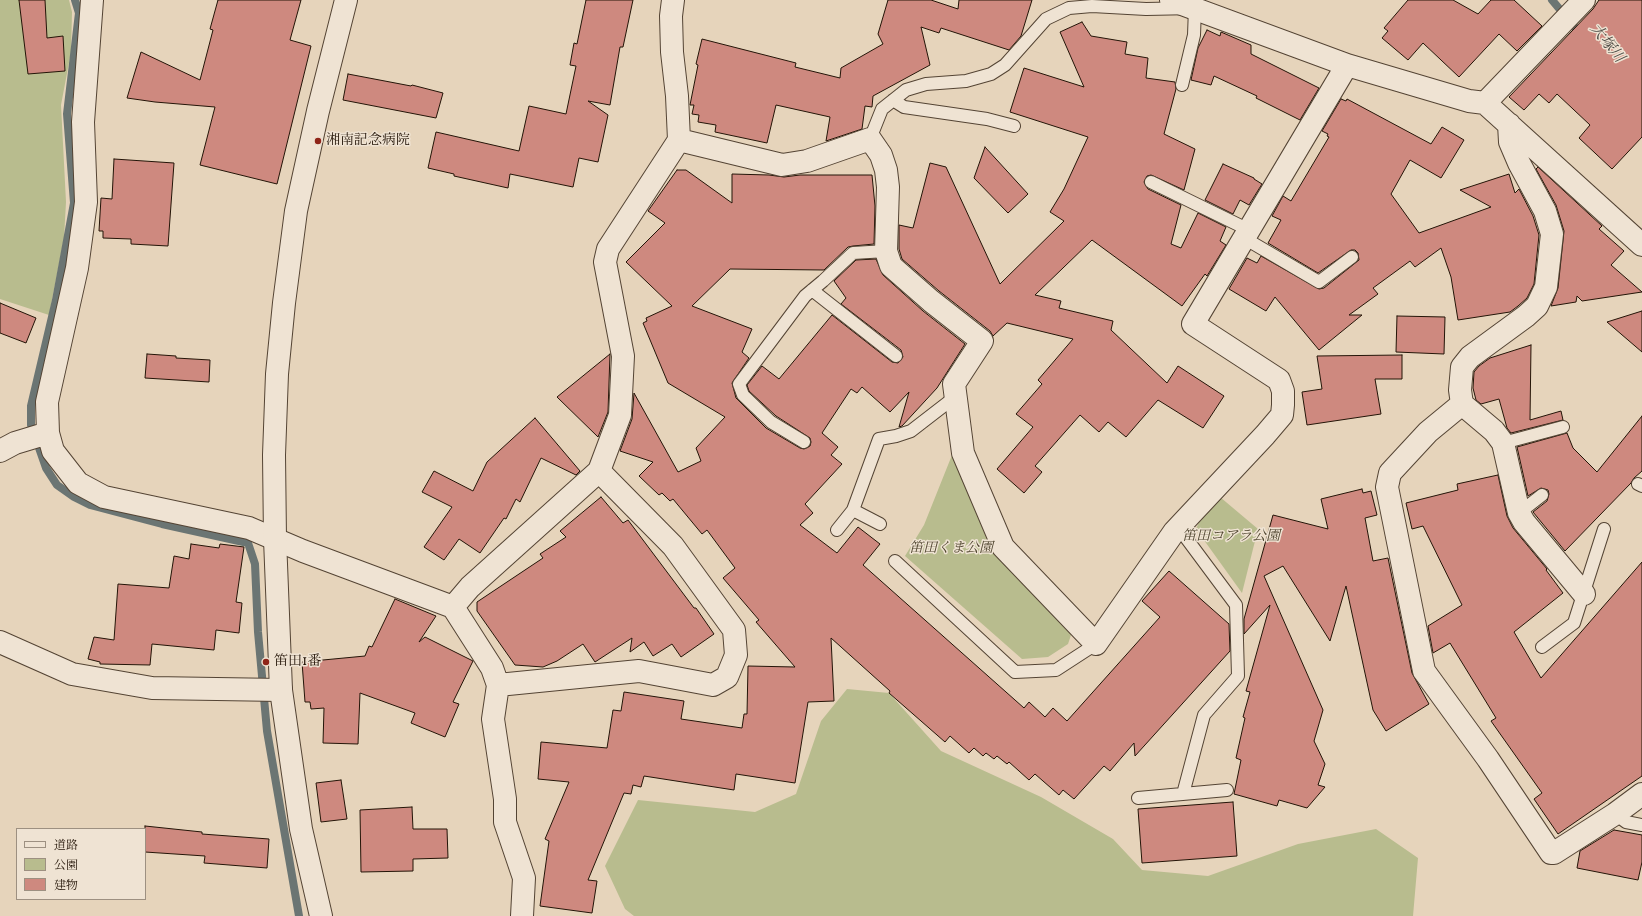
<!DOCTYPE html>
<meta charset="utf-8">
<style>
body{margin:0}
#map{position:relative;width:1642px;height:916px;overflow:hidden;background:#e6d4bb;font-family:Vollkorn,"Noto Serif JP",serif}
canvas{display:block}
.legend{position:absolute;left:16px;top:828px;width:130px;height:72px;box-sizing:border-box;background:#efe3d3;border:1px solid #9d9081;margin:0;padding:5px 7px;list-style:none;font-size:12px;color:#231407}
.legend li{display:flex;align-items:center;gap:8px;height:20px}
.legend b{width:20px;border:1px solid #9d9081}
</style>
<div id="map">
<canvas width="1642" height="916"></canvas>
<ul class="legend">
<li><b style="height:5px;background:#efe3d3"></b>道路</li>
<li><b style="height:11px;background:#b8bc8e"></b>公園</li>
<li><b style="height:11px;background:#ce897f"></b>建物</li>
</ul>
</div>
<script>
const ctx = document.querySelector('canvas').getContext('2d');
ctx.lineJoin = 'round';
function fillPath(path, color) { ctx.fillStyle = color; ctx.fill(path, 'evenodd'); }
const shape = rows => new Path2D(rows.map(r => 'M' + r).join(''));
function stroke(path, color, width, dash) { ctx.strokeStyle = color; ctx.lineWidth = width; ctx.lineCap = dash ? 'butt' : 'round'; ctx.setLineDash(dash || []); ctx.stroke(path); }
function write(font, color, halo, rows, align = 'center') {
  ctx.font = font + ' Vollkorn,"Noto Serif JP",serif'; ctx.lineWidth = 3; ctx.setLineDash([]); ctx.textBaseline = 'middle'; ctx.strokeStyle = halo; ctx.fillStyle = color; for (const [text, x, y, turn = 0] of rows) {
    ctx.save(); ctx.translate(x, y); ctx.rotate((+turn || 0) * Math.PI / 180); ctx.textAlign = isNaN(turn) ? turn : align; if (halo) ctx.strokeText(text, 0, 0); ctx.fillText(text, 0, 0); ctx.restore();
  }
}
const green = shape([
 [0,0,69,0,72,12,71,52,61,105,66,202,64,238,49,315,0,299],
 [952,455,991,549,1072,632,1068,644,1048,657,1022,659,905,556,924,525],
 [1220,497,1258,529,1242,593,1196,529,1202,515],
 [847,689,889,693,941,751,1041,797,1113,839,1142,870,1208,876,1298,844,1376,829,1418,858,1413,916,634,916,625,909,605,866,638,800,755,812,796,794,821,721]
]);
const stream = shape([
 [75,0,79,13,67,114,74,203,56,300,31,406,31,425,46,468,57,485,74,497,90,505,162,524,248,543,255,564,258,632,267,731,299,916],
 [1552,0,1582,36]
]);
const building = shape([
 [19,0,45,0,47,38,63,36,65,71,28,74,19,0],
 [218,0,301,0,290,40,311,46,277,184,200,165,215,107,155,102,127,98,141,52,200,80,213,30,210,29,218,0],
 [586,0,633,0,623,47,620,47,610,105,588,101,608,115,598,162,579,158,573,187,510,174,508,188,454,176,454,174,428,168,436,132,519,151,529,106,566,114,576,66,570,65,574,43,577,44,586,0],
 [888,0,931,0,958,9,959,0,1032,0,1021,36,1009,50,941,28,939,33,921,27,930,65,873,96,872,107,865,106,862,129,826,141,830,117,776,105,767,143,715,132,716,125,698,122,699,115,692,114,694,105,690,105,698,65,696,64,702,39,796,63,795,67,840,78,841,68,883,44,878,34,888,0],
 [1408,0,1453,0,1478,14,1491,0,1514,0,1542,26,1517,51,1499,34,1459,77,1423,43,1408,60,1382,38,1388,31,1384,28,1408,0],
 [1599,0,1642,0,1642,137,1612,169,1579,138,1590,125,1557,94,1549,103,1539,94,1524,110,1509,97,1593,9,1599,0],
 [1082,22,1091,36,1127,42,1125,54,1148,58,1146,78,1175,82,1176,89,1164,134,1195,149,1184,190,1151,175,1147,176,1144,182,1148,189,1181,205,1171,244,1181,248,1198,213,1226,227,1220,241,1226,245,1207,276,1205,274,1182,306,1092,240,1035,295,1061,301,1059,308,1113,321,1111,330,1167,383,1178,366,1224,396,1203,428,1158,400,1126,437,1108,422,1099,432,1080,415,1035,466,1042,472,1024,493,997,469,1033,427,1016,414,1042,384,1038,380,1073,339,1007,323,993,336,990,331,939,291,902,259,899,249,899,225,913,228,930,163,946,167,1000,284,1064,221,1050,212,1064,189,1088,137,1010,112,1024,68,1084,87,1060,32,1082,22],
 [1207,30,1220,36,1221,32,1251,45,1251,54,1319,88,1300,120,1256,98,1257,96,1214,76,1211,85,1191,80,1198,48,1207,30],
 [348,74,411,86,412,85,443,93,436,118,343,100,348,74],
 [1341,99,1346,101,1347,99,1431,144,1442,127,1464,140,1441,178,1410,160,1391,194,1419,233,1491,207,1460,190,1509,174,1515,193,1519,189,1533,216,1539,235,1534,284,1527,298,1518,306,1510,312,1458,320,1451,277,1441,248,1415,267,1410,261,1373,288,1378,294,1349,315,1362,315,1319,350,1275,297,1266,311,1229,289,1247,258,1257,263,1261,256,1319,289,1324,288,1359,260,1358,253,1355,250,1351,250,1318,273,1268,243,1281,220,1272,216,1283,196,1291,201,1329,137,1327,136,1328,134,1322,131,1341,99],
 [985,147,1028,194,1008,213,974,178,985,147],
 [114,159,174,163,168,246,131,244,131,239,103,238,103,231,99,231,101,198,112,199,114,159],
 [1223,164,1254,178,1254,179,1262,184,1249,205,1240,200,1233,214,1205,200,1223,164],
 [1538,167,1602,226,1599,229,1624,251,1611,265,1642,292,1582,301,1577,296,1576,302,1551,306,1558,288,1564,231,1556,205,1536,169,1538,167],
 [677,170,686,170,732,203,732,174,769,175,784,177,800,175,872,175,875,206,874,244,853,246,848,247,824,270,730,269,692,306,752,329,742,352,749,358,732,383,736,398,766,428,800,448,804,449,810,446,811,442,810,438,776,416,749,391,747,385,762,366,779,379,832,315,892,362,898,363,903,357,901,350,841,304,846,298,834,281,856,260,876,259,883,275,923,311,965,344,937,388,902,426,899,427,909,392,890,412,862,387,857,393,851,389,822,433,838,447,831,455,842,464,805,504,813,513,800,525,837,553,858,527,880,544,863,565,1024,708,1029,702,1045,717,1053,708,1067,721,1160,617,1142,601,1169,571,1229,624,1230,651,1135,756,1134,743,1110,771,1104,766,1074,799,1063,790,1059,795,1035,774,1029,780,1009,762,1007,764,997,756,994,759,986,753,983,756,974,748,969,753,950,736,945,742,889,693,890,691,831,638,834,701,808,702,795,783,736,774,734,790,644,776,641,787,633,785,631,794,624,793,588,880,597,881,592,913,540,906,549,841,545,839,569,782,538,779,541,742,607,748,613,710,621,711,624,692,684,701,681,719,742,728,744,714,747,714,748,666,795,667,756,622,759,620,723,578,735,568,707,530,702,534,673,499,670,501,662,493,659,495,639,476,653,462,620,451,632,419,634,393,678,472,701,461,696,448,725,417,668,383,643,323,647,321,646,318,672,306,626,262,665,223,648,211,677,170],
 [0,303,36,318,26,343,0,333,0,303],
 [1642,311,1642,352,1607,322,1642,311],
 [1397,316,1445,317,1444,354,1396,352,1397,316],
 [1531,345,1530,420,1561,411,1563,420,1511,433,1507,428,1499,399,1481,404,1476,400,1473,388,1474,372,1479,366,1490,358,1531,345],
 [147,354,176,356,176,358,210,360,209,382,145,378,147,354],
 [610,354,608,412,598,437,557,397,610,354],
 [1402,355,1402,379,1375,379,1381,414,1307,425,1302,392,1322,389,1317,356,1402,355],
 [1642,416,1642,471,1634,478,1631,483,1565,551,1533,512,1547,501,1549,494,1548,490,1541,488,1528,496,1517,447,1567,433,1573,448,1597,472,1642,416],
 [535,418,580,471,576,475,541,458,520,502,516,499,506,519,504,518,480,553,459,539,444,560,424,547,452,507,422,492,434,471,473,491,487,462,535,418],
 [1498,475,1507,516,1513,528,1547,569,1546,570,1563,593,1514,632,1541,678,1642,562,1642,776,1558,834,1534,799,1542,793,1491,721,1496,718,1450,643,1433,653,1428,626,1462,605,1423,526,1412,529,1406,503,1458,490,1457,484,1498,475],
 [1362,489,1363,493,1371,491,1377,515,1365,518,1373,561,1388,558,1412,673,1429,704,1386,731,1373,710,1346,586,1330,641,1283,566,1264,576,1323,710,1314,741,1325,764,1318,785,1325,787,1307,808,1279,800,1277,806,1234,794,1241,760,1236,758,1245,718,1243,717,1250,692,1246,691,1270,605,1244,634,1244,619,1273,515,1328,529,1321,499,1362,489],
 [601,497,623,523,628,520,694,608,696,608,714,634,681,657,672,644,653,656,644,642,630,652,632,638,595,662,583,644,557,661,543,667,515,665,477,611,477,602,543,558,540,554,566,537,560,531,601,497],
 [191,544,219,548,220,544,244,547,236,602,242,603,239,633,216,630,214,650,152,644,150,665,100,664,100,662,88,659,94,637,114,640,118,584,169,588,174,556,189,559,191,544],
 [395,599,436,616,419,642,425,637,473,661,453,702,459,704,445,737,411,723,415,713,360,693,358,744,323,743,324,708,311,709,310,702,305,702,302,662,365,656,369,646,372,647,395,599],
 [341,780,347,819,321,822,316,783,341,780],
 [1233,802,1237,856,1142,863,1138,809,1233,802],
 [412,807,413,829,447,829,448,858,413,859,413,871,361,872,360,810,412,807],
 [145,826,202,832,202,834,269,839,267,868,204,863,205,856,145,852,145,826],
 [1614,830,1642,835,1642,862,1638,880,1577,868,1580,851,1614,830]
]);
const service = shape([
 [893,100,904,107,987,119,1014,126],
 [870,139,882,109,906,90,926,84,966,81,991,74,1005,65,1046,19,1069,8,1092,6,1146,9,1195,8,1194,35,1182,85],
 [1151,182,1249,230],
 [1244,238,1319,282,1352,257],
 [812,290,896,356],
 [804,442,771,422,743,395,739,384,805,296,823,281,853,253,886,251],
 [1503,443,1563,427],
 [1638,484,1642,486],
 [853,510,880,524],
 [1519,513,1542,495],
 [1178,527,1236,605,1238,676,1204,715,1183,794],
 [837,530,853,510,879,439,896,436,911,431,955,397],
 [895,561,1015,672,1056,670,1096,644],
 [1542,647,1574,623,1604,529],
 [1138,798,1227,790],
 [1615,814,1626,822,1642,825]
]);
const minor = shape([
 [92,0,83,122,86,202,77,268,47,402,48,433,53,451,78,483,104,497,249,528,303,551,453,607,470,587,599,471,620,415,623,356,605,262,608,249,679,140,677,96,672,52,671,16,673,0],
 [1171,0,1347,65,1469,101,1485,103,1642,245],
 [1485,103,1584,0],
 [679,140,782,165,807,161,870,139,881,155,886,170,888,187,886,251,891,266,931,301,982,341,954,384,963,453,1003,547,1096,644,1174,532,1265,435,1282,415,1283,405,1283,391,1279,380,1193,324,1347,65],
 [1462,404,1460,390,1462,367,1470,357,1526,316,1537,306,1546,287,1552,234,1545,211,1519,163,1510,142,1509,124],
 [0,451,15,443,48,433],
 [1584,594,1524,522,1519,513,1503,443,1494,431,1462,404,1428,432,1390,473,1387,487,1424,671,1488,759,1551,853,1554,853,1615,814,1642,794],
 [453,607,492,668,498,685,493,719,505,799,505,822,524,878,522,916],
 [0,642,72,674,152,688,281,690],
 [498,685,639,671,713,685,727,677,736,655,734,630,673,546,599,471]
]);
const tertiary = shape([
 [321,916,301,829,281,690,275,539,274,455,277,374,284,303,296,211,318,111,346,0]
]);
const markers = [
 [318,141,4,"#8f2418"],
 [266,662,4,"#8f2418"]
];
const poiNames = [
 ["湘南記念病院",326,141],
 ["笛田1番",274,662]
];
const parkNames = [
 ["笛田コアラ公園",1231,537],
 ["笛田くま公園",951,549]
];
const waterNames = [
 ["大塚川",1606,44,51]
];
fillPath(green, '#b8bc8e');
stroke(stream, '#6b7573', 8);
fillPath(building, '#ce897f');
stroke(building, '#231407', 1);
stroke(service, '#544434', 14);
stroke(minor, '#544434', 24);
stroke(tertiary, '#544434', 24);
stroke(service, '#efe3d3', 12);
stroke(minor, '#efe3d3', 22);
stroke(tertiary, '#efe3d3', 22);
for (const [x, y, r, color] of markers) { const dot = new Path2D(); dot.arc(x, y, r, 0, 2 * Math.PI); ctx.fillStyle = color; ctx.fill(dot); stroke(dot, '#efe3d3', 1.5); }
write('14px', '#231407', '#efe3d3', poiNames, 'left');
write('italic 14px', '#504630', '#efe3d3', parkNames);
write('italic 15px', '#4d4c46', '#efe3d3', waterNames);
</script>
